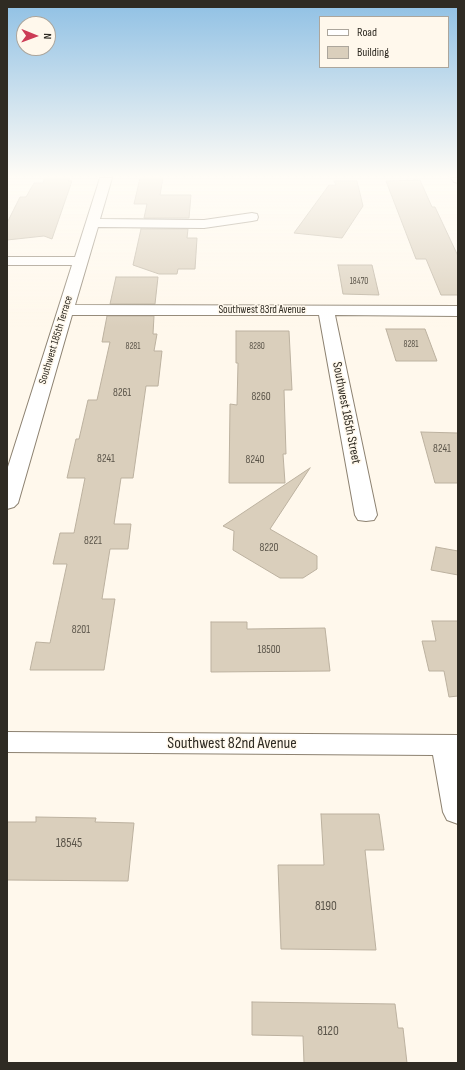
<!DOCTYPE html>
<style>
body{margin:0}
#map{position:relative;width:465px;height:1070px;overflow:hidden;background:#fff8ec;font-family:"Sofia Sans Condensed",sans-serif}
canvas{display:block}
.frame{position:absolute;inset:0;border:8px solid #2f2b23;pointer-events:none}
.legend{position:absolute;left:319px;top:16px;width:130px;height:52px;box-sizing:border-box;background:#fff8ec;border:1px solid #aca69c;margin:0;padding:5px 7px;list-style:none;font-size:12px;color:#2f2b23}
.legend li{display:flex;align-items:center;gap:8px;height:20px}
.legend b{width:20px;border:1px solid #aca69c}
.north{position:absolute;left:16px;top:16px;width:40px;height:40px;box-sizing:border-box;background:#fff8ec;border:1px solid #aca69c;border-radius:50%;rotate:91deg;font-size:11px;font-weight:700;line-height:16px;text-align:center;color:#2f2b23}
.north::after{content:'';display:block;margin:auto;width:14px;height:18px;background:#cc3c56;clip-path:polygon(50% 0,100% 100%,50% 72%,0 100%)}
</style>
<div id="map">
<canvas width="465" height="1070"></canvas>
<div class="frame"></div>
<ul class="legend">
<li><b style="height:5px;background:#fff"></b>Road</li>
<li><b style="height:11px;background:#dacfbc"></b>Building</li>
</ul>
<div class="north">N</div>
</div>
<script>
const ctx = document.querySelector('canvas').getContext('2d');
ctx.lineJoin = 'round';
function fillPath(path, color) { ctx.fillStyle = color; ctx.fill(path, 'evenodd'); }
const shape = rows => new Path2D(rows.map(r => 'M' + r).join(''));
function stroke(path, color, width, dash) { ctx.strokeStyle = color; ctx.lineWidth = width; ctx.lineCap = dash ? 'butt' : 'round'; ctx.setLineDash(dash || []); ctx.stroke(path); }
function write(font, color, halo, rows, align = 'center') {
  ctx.font = font + ' "Sofia Sans Condensed",sans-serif'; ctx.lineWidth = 3; ctx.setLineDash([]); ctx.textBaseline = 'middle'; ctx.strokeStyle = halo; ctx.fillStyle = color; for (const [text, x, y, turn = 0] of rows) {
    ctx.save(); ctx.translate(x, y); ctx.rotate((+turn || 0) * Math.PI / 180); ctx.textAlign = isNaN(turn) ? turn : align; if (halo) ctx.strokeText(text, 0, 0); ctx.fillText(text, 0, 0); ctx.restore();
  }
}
const building = shape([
 [45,178,70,178,68,181,72,181,52,239,44,236,7,240,7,223,20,197,26,197,34,183,43,183,45,178],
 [140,178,163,178,160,195,191,195,189,218,144,218,147,204,134,204,140,178],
 [420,180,432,207,435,207,458,256,458,295,441,295,426,259,416,259,386,181,420,180],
 [334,181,357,181,363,206,342,238,294,233,329,185,336,185,334,181],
 [141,229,188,229,187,238,197,238,195,269,178,269,177,274,159,274,133,265,141,229],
 [338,265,372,265,379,295,343,294,338,265],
 [116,277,158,277,155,304,110,304,116,277],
 [107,316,154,316,153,334,157,334,154,351,162,351,158,386,146,386,133,478,121,478,114,524,131,524,128,549,110,549,102,599,115,599,104,670,30,670,36,642,50,643,67,564,53,564,60,533,74,533,85,478,67,478,76,439,79,439,88,400,97,400,110,342,102,342,107,316],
 [386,329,425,329,437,361,396,361,386,329],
 [236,331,289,331,292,390,284,390,286,454,283,454,285,483,229,483,230,404,237,405,238,363,236,363,236,331],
 [421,432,458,433,458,483,435,483,421,432],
 [310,468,270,529,317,556,317,569,303,578,280,578,233,550,234,531,223,526,310,468],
 [436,547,458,551,458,575,431,570,436,547],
 [432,621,458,621,458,696,449,697,444,671,429,671,422,641,436,641,432,621],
 [211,622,247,622,247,629,325,628,330,671,211,672,211,622],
 [321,814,379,814,384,850,365,850,376,950,281,949,278,865,324,865,321,814],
 [36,817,96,818,95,822,134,823,128,881,7,880,7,822,36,822,36,817],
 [252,1002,395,1004,398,1028,403,1028,407,1063,304,1063,303,1036,252,1035,252,1002]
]);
const minor = shape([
 [100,178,112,178,100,219,204,220,252,213,257,214,258,217,257,220,252,221,204,228,98,227,75,305,458,306,458,316,335,315,377,515,374,520,366,521,358,520,355,515,319,315,72,315,18,503,14,507,7,509,7,470,72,265,7,265,7,257,75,257,100,178],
 [451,178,458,178,458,183,454,182,451,178],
 [7,732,458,735,458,824,447,820,443,812,433,755,7,752,7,732]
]);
const farNumbernames = [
 ["18470",359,282],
 ["8281",411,345],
 ["8281",133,347],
 ["8280",257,347]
];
const farStreetnames = [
 ["Southwest 83rd Avenue",262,310],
 ["Southwest 185th Terrace",56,340,-73]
];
const numberNames = [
 ["8261",122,393],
 ["8260",261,397],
 ["8241",442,449],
 ["8241",106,459],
 ["8240",255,460],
 ["8221",93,541],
 ["8220",269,548],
 ["8201",81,630],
 ["18500",269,650]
];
const streetNames = [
 ["Southwest 185th Street",346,413,79]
];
const nearNumbernames = [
 ["18545",69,844],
 ["8190",326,907],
 ["8120",328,1032]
];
const nearStreetnames = [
 ["Southwest 82nd Avenue",232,744]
];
fillPath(building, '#dacfbc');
stroke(building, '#bcb19f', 1);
stroke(minor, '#8d8271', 2);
fillPath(minor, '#fff');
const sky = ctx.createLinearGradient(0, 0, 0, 327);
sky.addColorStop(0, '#8fc0e4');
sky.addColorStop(0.54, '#fffcf6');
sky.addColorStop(1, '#fffcf600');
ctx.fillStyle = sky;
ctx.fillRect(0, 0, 465, 327);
write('9px', '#5a5449', null, farNumbernames);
write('11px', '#2f2b23', '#fff8ec', farStreetnames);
write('11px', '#5a5449', null, numberNames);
write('13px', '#2f2b23', '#fff8ec', streetNames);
write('13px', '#5a5449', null, nearNumbernames);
write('16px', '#2f2b23', '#fff8ec', nearStreetnames);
</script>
